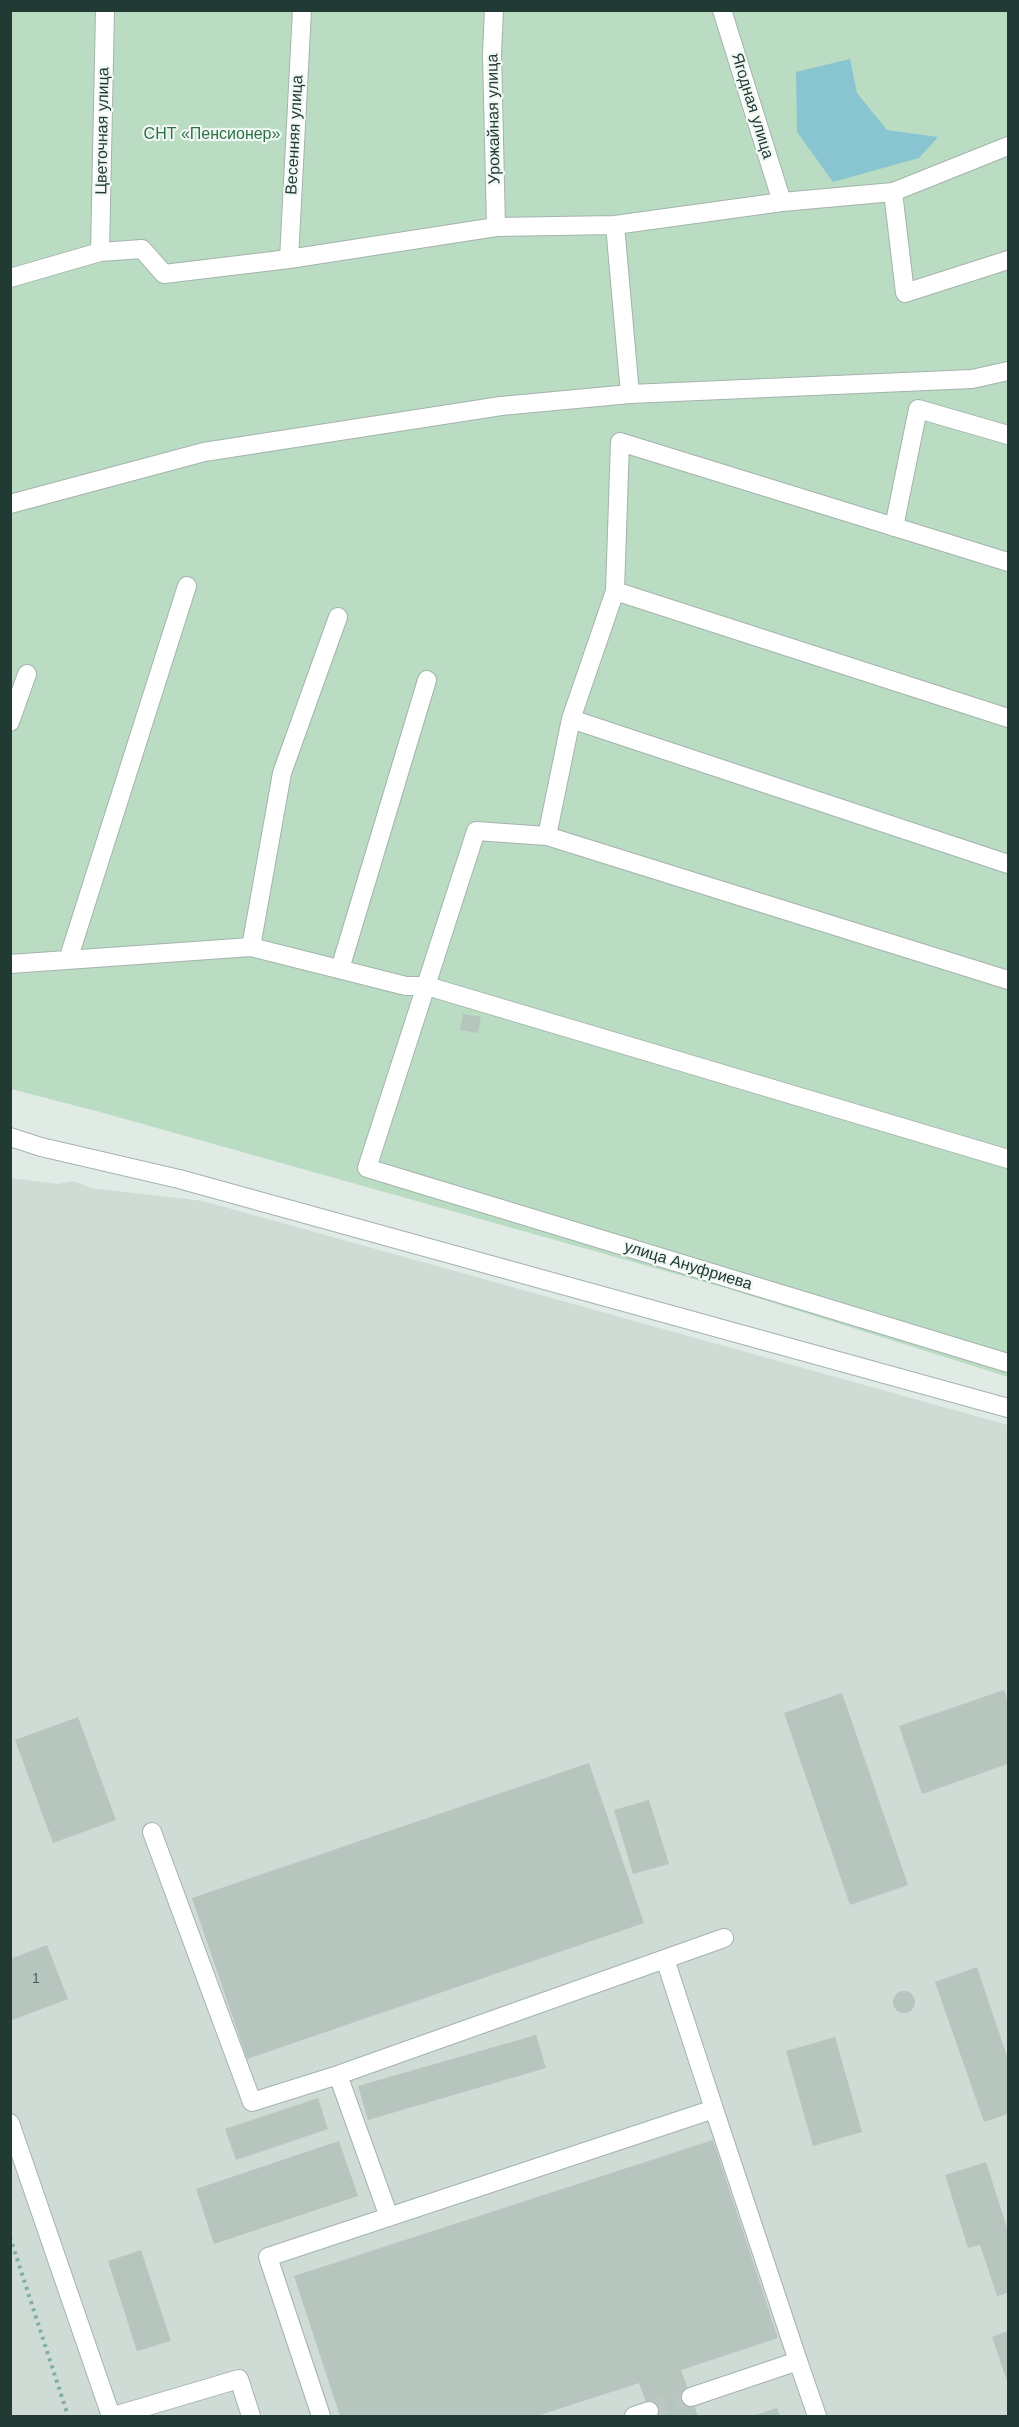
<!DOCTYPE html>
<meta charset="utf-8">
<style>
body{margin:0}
#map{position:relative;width:1019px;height:2427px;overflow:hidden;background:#e1ebe6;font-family:Helvetica,sans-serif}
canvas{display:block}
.frame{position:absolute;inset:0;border:12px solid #213b34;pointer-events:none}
</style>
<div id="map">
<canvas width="1019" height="2427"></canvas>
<div class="frame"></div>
</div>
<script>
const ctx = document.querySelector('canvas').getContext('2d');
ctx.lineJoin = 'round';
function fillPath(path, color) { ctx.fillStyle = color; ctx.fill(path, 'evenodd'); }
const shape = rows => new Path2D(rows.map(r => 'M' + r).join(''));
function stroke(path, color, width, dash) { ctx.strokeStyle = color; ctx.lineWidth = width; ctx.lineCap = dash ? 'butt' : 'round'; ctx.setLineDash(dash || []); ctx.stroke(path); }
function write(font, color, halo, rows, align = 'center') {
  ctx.font = font + ' Helvetica,sans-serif'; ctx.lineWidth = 4.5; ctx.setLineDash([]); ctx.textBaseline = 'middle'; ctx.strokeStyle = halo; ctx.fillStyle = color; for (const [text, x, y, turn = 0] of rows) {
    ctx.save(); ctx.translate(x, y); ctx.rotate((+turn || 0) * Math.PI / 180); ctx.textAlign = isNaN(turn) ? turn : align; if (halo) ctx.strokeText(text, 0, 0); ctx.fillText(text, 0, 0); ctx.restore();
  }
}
const built = shape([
 [11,1178,58,1184,73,1181,91,1188,203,1201,1008,1425,1008,2416,11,2416]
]);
const green = shape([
 [11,11,1008,11,1008,1377,729,1289,100,1112,11,1089]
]);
const water = shape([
 [850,59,857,93,887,130,938,137,919,158,833,182,797,132,796,72]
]);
const building = shape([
 [463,1014,481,1017,478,1033,460,1030],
 [1004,1690,1008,1702,1008,1764,922,1794,899,1726],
 [842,1693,908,1885,850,1905,784,1713],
 [78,1717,116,1820,53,1843,15,1740],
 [589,1763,644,1923,247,2059,192,1898],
 [649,1800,669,1864,633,1874,614,1810],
 [47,1945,68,1999,10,2021,10,1959],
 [977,1967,1008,2059,1008,2114,984,2122,935,1982],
 '893 2002a11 11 0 1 1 22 0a11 11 0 1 1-22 0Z',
 [536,2035,546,2068,368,2120,358,2086],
 [835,2037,862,2132,813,2146,786,2051],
 [318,2098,328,2129,236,2160,225,2129],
 [713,2140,778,2338,681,2370,698,2416,651,2416,639,2383,537,2416,340,2416,294,2276],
 [339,2141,358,2196,214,2244,196,2189],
 [986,2162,1008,2231,1008,2293,997,2296,980,2245,968,2248,945,2175],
 [141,2250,171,2341,137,2351,108,2261],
 [1008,2331,1008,2384,992,2337],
 [777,2408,780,2416,752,2416]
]);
const minorTunnel = shape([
 [649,2411,691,2397]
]);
const path = shape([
 [10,2237,68,2416]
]);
const minor = shape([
 [494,10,492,53,496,227],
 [722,10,782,202],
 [893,192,905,293,1008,260],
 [615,225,630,394],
 [100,252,105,10],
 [289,259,302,10],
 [10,278,100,252,142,249,164,274,289,259,496,227,615,225,782,202,893,192,1008,146],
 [10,504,204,452,501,406,630,394,972,379,1008,371],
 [894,527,918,409,1008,435],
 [615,591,1008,718],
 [571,719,1008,864],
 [10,722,27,674],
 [547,836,571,719,615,591,620,442,1008,562],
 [251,947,282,773,338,617],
 [68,960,187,586],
 [10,964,251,947,406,986,427,986,1008,1159],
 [340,969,427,680],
 [1008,980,547,836,476,831,367,1168,1008,1363],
 [10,1137,41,1147,179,1179,1008,1408],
 [152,1832,252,2102,338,2075,389,2217],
 [665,1959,714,2109],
 [338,2075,724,1938],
 [10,2123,111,2416],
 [691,2397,798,2361,817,2416],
 [114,2416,239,2379,251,2416],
 [321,2416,268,2257,714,2109,798,2361],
 [634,2416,649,2411]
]);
const numberNames = [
 ["1",36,1979]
];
const streetNames = [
 ["Ягодная улица",752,106,73],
 ["Урожайная улица",494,119,-91],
 ["Цветочная улица",103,131,-89],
 ["Весенняя улица",295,135,-87],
 ["улица Ануфриева",688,1266,17]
];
const parkNames = [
 ["СНТ «Пенсионер»",212,135]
];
fillPath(built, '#cfdbd5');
fillPath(green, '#badcc3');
fillPath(water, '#89c5d0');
fillPath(building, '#b6c6bf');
stroke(minorTunnel, '#bbc8c2', 18, [18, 9]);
stroke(minor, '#a4b3ad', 20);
stroke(path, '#81aea0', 4, [3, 4.5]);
stroke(minor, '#fff', 18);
write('14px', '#465e57', null, numberNames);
write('16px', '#213b34', '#f1f8f4', streetNames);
write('16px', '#2c7246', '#f1f8f4', parkNames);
</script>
